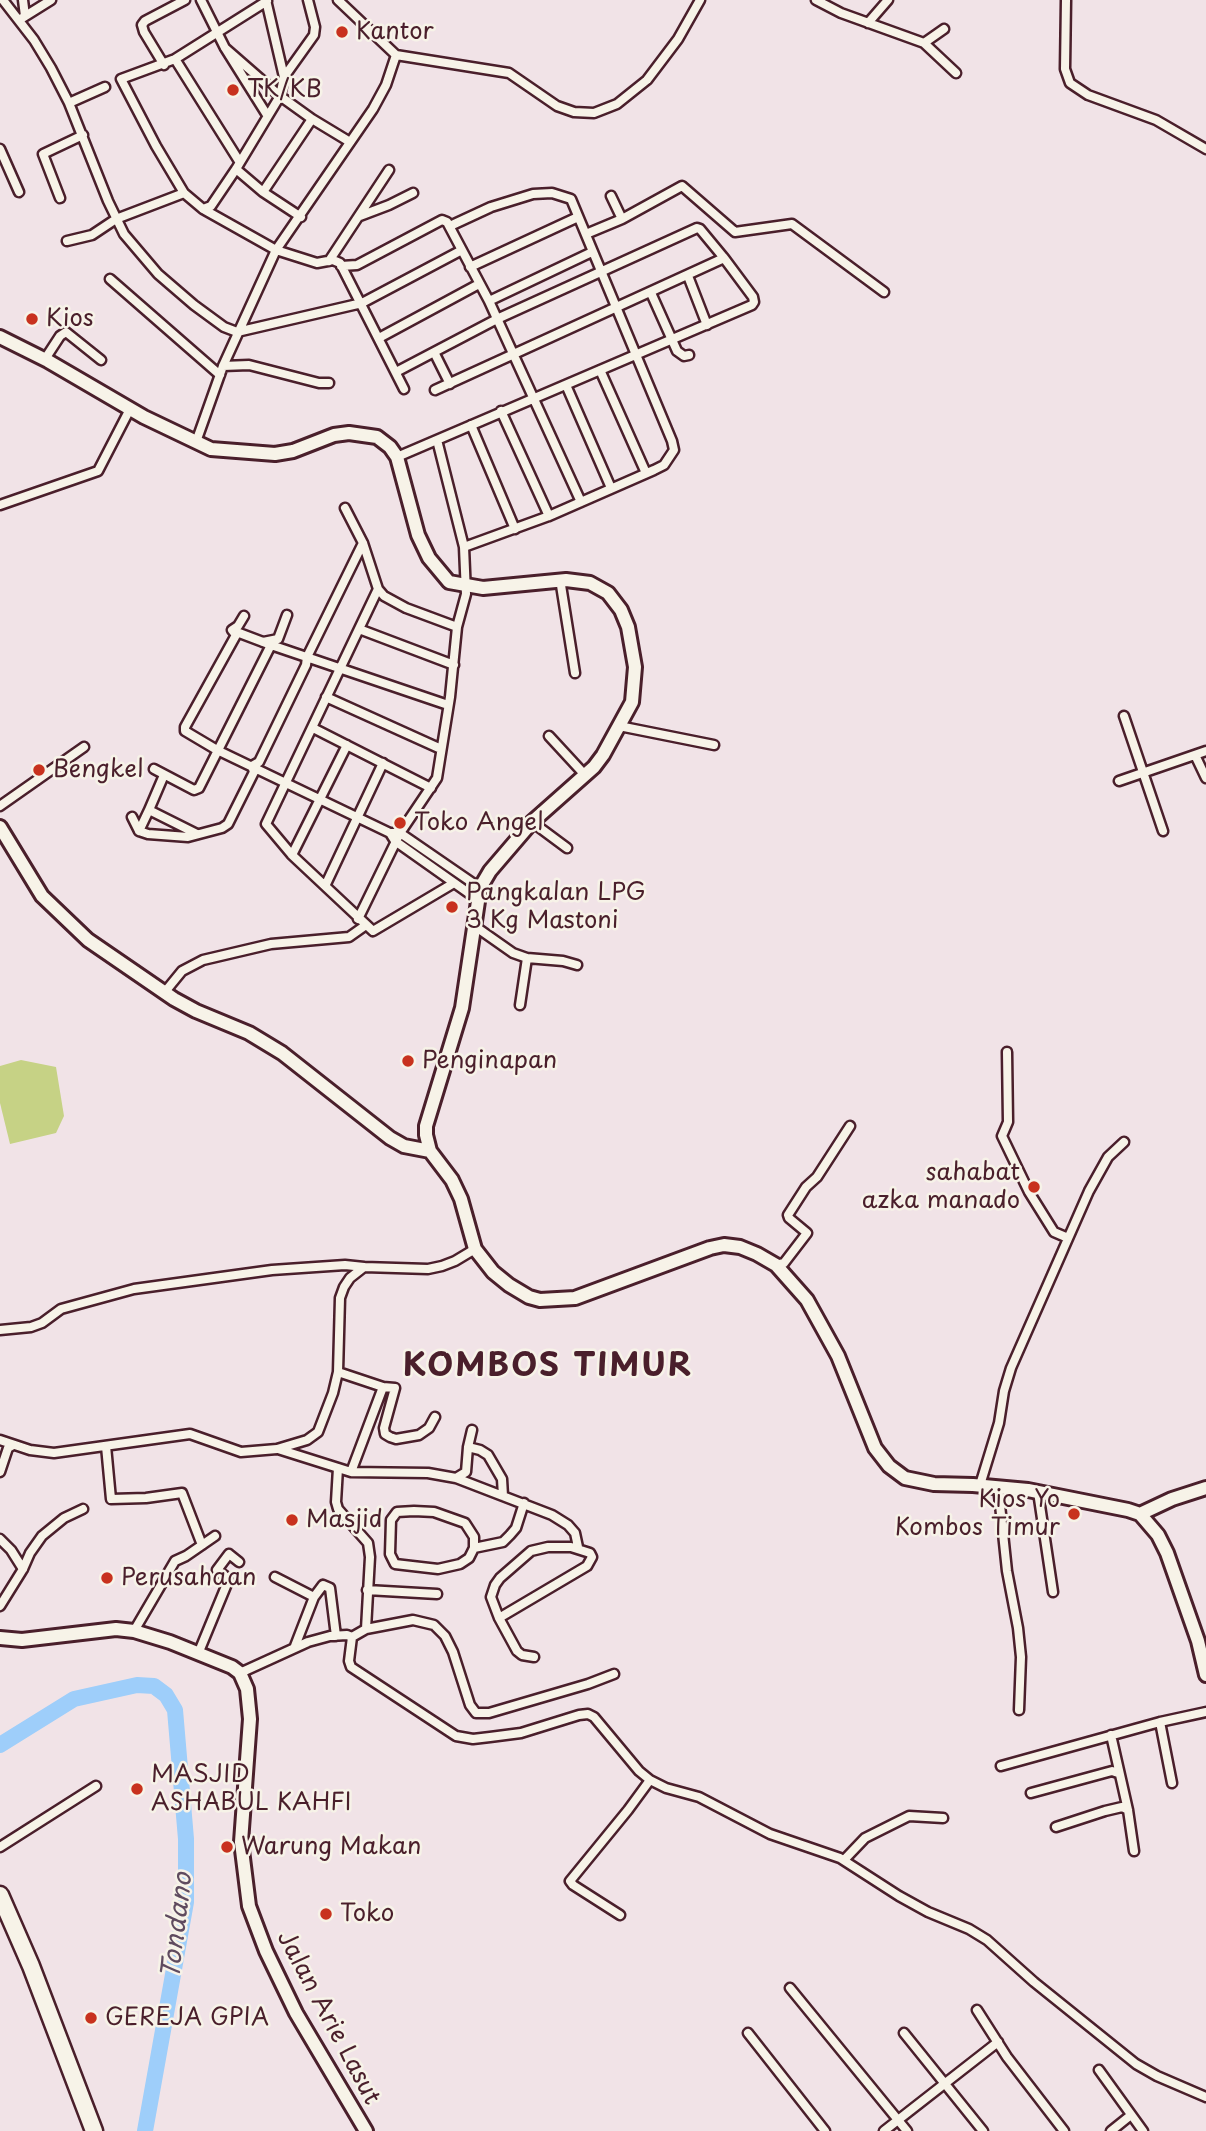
<!DOCTYPE html>
<style>
body{margin:0}
canvas{display:block;background:#f1e3e7}
</style>
<canvas width="1206" height="2131"></canvas>
<script>
const ctx = document.querySelector('canvas').getContext('2d');
ctx.lineJoin = 'round';
function fillPath(path, color) { ctx.fillStyle = color; ctx.fill(path, 'evenodd'); }
const shape = rows => new Path2D(rows.map(r => 'M' + r).join(''));
function stroke(path, color, width, dash) { ctx.strokeStyle = color; ctx.lineWidth = width; ctx.lineCap = dash ? 'butt' : 'round'; ctx.setLineDash(dash || []); ctx.stroke(path); }
function write(font, color, halo, rows, align = 'center') {
  ctx.font = font + ' "Playpen Sans",sans-serif'; ctx.lineWidth = 5; ctx.setLineDash([]); ctx.textBaseline = 'middle'; ctx.strokeStyle = halo; ctx.fillStyle = color; for (const [text, x, y, turn = 0] of rows) {
    ctx.save(); ctx.translate(x, y); ctx.rotate((+turn || 0) * Math.PI / 180); ctx.textAlign = isNaN(turn) ? turn : align; if (halo) ctx.strokeText(text, 0, 0); ctx.fillText(text, 0, 0); ctx.restore();
  }
}
const green = shape([
 [21,1060,56,1067,64,1116,56,1133,10,1144,0,1103,0,1066]
]);
const river = shape([
 [0,1745,74,1699,137,1685,154,1686,166,1695,175,1710,186,1839,186,1902,145,2131]
]);
const street = shape([
 [3,0,34,40,51,68,69,103,108,201,124,234,158,274,194,305,224,327,237,332,362,303,462,250],
 [23,0,25,16],
 [201,0,225,48,267,115],
 [266,0,284,77],
 [308,0,315,27,314,35,284,77,280,96,236,169,211,206,203,209,276,250,317,263,333,260,340,263,404,389],
 [338,0,396,55,509,73,557,106,574,112,594,113,617,104,647,80,678,39,700,0],
 [816,0,841,13,924,43,944,29],
 [1066,0,1065,69,1070,83,1088,95,1156,120,1206,149],
 [19,20,51,0],
 [868,23,888,0],
 [924,43,956,73],
 [225,48,280,96,312,119,263,192],
 [175,59,239,161],
 [164,65,144,32,142,25,145,21,185,0],
 [69,103,105,87],
 [312,119,350,142],
 [0,149,19,192],
 [236,169,263,192,301,217],
 [60,198,43,154,83,135],
 [203,209,184,193,156,146,121,79,175,59,267,1],
 [360,216,389,205,413,193],
 [622,219,682,186,735,232,792,224,884,292],
 [450,226,491,207,533,194,552,193,571,199,672,441,674,450,664,465,654,470,549,516,464,547],
 [586,234,622,219,611,196],
 [67,241,92,235,116,219,184,193],
 [329,261,389,170],
 [341,266,357,265,442,220,447,222,489,301,581,502],
 [470,267,578,217],
 [688,276,707,325],
 [110,279,220,375],
 [651,293,677,351,684,356,689,355],
 [489,301,592,252],
 [379,338,479,284],
 [434,352,450,384],
 [45,359,60,336,66,332,101,360],
 [223,366,249,365,319,383,329,383],
 [600,370,646,473],
 [396,372,497,319,697,228,700,229,724,258,753,297,754,302,752,305,397,457],
 [566,385,611,488],
 [435,390,724,258],
 [501,411,549,516],
 [471,425,515,529],
 [196,442,223,366,276,250,373,109,386,85,396,55],
 [0,505,98,471,130,409],
 [345,508,363,543,378,589,384,596,406,608,457,627],
 [560,579,575,673],
 [378,589,266,824,292,855,373,931,454,883],
 [244,616,238,626,232,630,236,635,185,727,185,731,217,750,390,833],
 [359,629,454,665],
 [234,631,271,645,448,705],
 [263,642,278,639,287,615],
 [326,697,441,749],
 [1124,716,1163,831],
 [619,726,714,745],
 [313,728,431,788],
 [549,736,585,775],
 [1195,755,1206,778],
 [154,769,194,790,199,788,271,645],
 [164,775,149,810,197,834],
 [1119,781,1206,751],
 [0,806,84,747],
 [149,810,139,831,148,834,188,837,222,828,228,824,254,772,252,766,259,762,306,665,307,657,363,543],
 [132,817,139,831],
 [532,822,567,848],
 [292,855,347,745],
 [326,884,383,763],
 [477,899,395,841,390,833,400,833,480,888],
 [358,919,400,833,437,778,450,697,457,627,466,594,464,547,437,440],
 [476,927,513,953,527,958,563,961,577,965],
 [164,993,182,971,203,960,271,944,349,937,366,925],
 [520,1005,527,958],
 [1007,1052,1008,1122,1002,1136,1029,1192,1054,1232,1068,1238],
 [776,1265,784,1263,807,1233,789,1218,788,1215,806,1187,817,1177,850,1126],
 [0,1330,31,1327,42,1323,61,1309,134,1289,272,1270,345,1265,364,1267],
 [338,1372,383,1387,351,1472],
 [383,1387,395,1388,384,1428,385,1434,390,1437,396,1439,419,1435,429,1428,435,1417],
 [0,1440,30,1450,54,1453,190,1434,241,1452,277,1449,307,1440,318,1432,333,1393,338,1372,340,1298,344,1287,350,1278,364,1267,428,1269,442,1266,455,1261,475,1249],
 [106,1446,111,1499,146,1498,182,1493,202,1545],
 [468,1447,480,1450,488,1455,502,1479,503,1496],
 [278,1449,351,1472,428,1473,456,1478,552,1515,568,1525,575,1533,578,1547],
 [338,1468,336,1502,338,1509,368,1543,370,1557,366,1629],
 [0,1472,8,1448,13,1445],
 [456,1478,466,1472,468,1447,472,1430],
 [980,1485,999,1423,1004,1391,1011,1368,1089,1191,1108,1157,1124,1142],
 [998,1486,1007,1571,1018,1628,1021,1657,1019,1710],
 [1038,1492,1053,1592],
 [414,1511,434,1512,465,1523,474,1537,474,1548,469,1558,460,1564,438,1569,395,1564,390,1554,391,1520,397,1512,414,1511],
 [0,1539,11,1550,23,1569],
 [474,1548,503,1542,510,1535,516,1528,524,1503],
 [275,1577,314,1597],
 [367,1590,437,1594],
 [0,1606,23,1569,30,1553,42,1536,64,1518,83,1509],
 [499,1618,587,1566,592,1557,590,1553,571,1547,548,1547,531,1551,500,1578,495,1585,491,1597,499,1618,517,1651,522,1655,534,1657],
 [134,1631,175,1561,186,1556,215,1536],
 [352,1637,349,1661,351,1667,456,1736,473,1739,490,1737,521,1733,579,1715,588,1714,594,1717,639,1771,650,1780,666,1788,699,1797,770,1834,840,1858,899,1896,928,1912,969,1929,987,1940,1034,1982,1136,2064,1157,2076,1206,2097],
 [295,1646,314,1597,323,1585,330,1588,336,1636],
 [198,1654,229,1579,217,1570,229,1554,239,1562],
 [240,1673,308,1642,330,1636,347,1635,352,1637,366,1629,413,1620,434,1625,445,1636,453,1652,470,1705,476,1713,489,1713,588,1684,614,1674],
 [1160,1722,1172,1783],
 [1111,1735,1128,1810,1134,1851],
 [1001,1766,1160,1722,1206,1712],
 [1031,1793,1112,1771,1118,1773],
 [1056,1827,1105,1811,1122,1807,1128,1810],
 [0,1847,96,1786],
 [844,1860,865,1838,909,1816,943,1818],
 [620,1915,573,1885,570,1881,628,1810,650,1780],
 [790,1988,907,2131],
 [977,2010,1007,2057,1064,2131],
 [748,2033,825,2131],
 [904,2033,983,2131],
 [1099,2070,1143,2131],
 [884,2131,998,2042],
 [1111,2131,1131,2115]
]);
const secondary = shape([
 [0,337,48,361,144,417,211,449,275,454,293,451,334,435,349,433,377,437,390,447,397,457,418,535,429,558,449,582,483,588,566,580,590,583,608,593,621,610,628,627,635,667,632,702,603,755,594,767,532,822,490,871,480,888,462,1008,426,1126,426,1135,430,1151,452,1180,461,1199,475,1249,493,1272,509,1285,529,1297,540,1300,575,1298,710,1248,724,1245,740,1247,757,1254,776,1265,807,1300,838,1356,875,1448,889,1466,905,1478,934,1484,973,1485,1028,1490,1128,1510,1140,1514,1158,1535,1167,1553,1198,1641,1206,1675],
 [0,827,42,896,88,940,174,999,196,1011,249,1033,282,1053,390,1138,404,1146,430,1151],
 [1140,1514,1172,1499,1206,1488],
 [0,1638,22,1640,116,1629,134,1631,170,1642,232,1667,240,1673,247,1689,250,1719,241,1842,249,1906,266,1951,296,2013,366,2131]
]);
const highway = shape([
 [0,1895,31,1966,94,2131]
]);
const markers = [
 [342,32,7,"#c8321e"],
 [233,90,7,"#c8321e"],
 [32,319,7,"#c8321e"],
 [39,770,7,"#c8321e"],
 [400,823,7,"#c8321e"],
 [452,907,7,"#c8321e"],
 [408,1061,7,"#c8321e"],
 [1034,1187,7,"#c8321e"],
 [1074,1514,7,"#c8321e"],
 [292,1520,7,"#c8321e"],
 [107,1578,7,"#c8321e"],
 [137,1789,7,"#c8321e"],
 [227,1847,7,"#c8321e"],
 [326,1914,7,"#c8321e"],
 [91,2018,7,"#c8321e"]
];
const poiNames = [
 ["Kantor",356,32],
 ["TK/KB",247,90],
 ["Kios",46,319],
 ["Bengkel",53,770],
 ["Toko Angel",414,823],
 ["Pangkalan LPG",466,893],
 ["3 Kg Mastoni",466,921],
 ["Penginapan",422,1061],
 ["sahabat",1020,1173,"right"],
 ["azka manado",1020,1201,"right"],
 ["Kios Yo",1060,1500,"right"],
 ["Kombos Timur",1060,1528,"right"],
 ["Masjid",306,1520],
 ["Perusahaan",121,1578],
 ["MASJID",151,1775],
 ["ASHABUL KAHFI",151,1803],
 ["Warung Makan",241,1847],
 ["Toko",340,1914],
 ["GEREJA GPIA",105,2018]
];
const streetNames = [
 ["Jalan Arie Lasut",328,2018,62]
];
const waterNames = [
 ["Tondano",178,1926,-83]
];
const districtNames = [
 ["KOMBOS TIMUR",548,1367]
];
fillPath(green, '#c6d285');
stroke(river, '#9ecefa', 16);
stroke(street, '#4a1f2b', 13);
stroke(secondary, '#4a1f2b', 18);
stroke(highway, '#4a1f2b', 21);
stroke(street, '#f7f3e8', 8);
stroke(secondary, '#f7f3e8', 12);
stroke(highway, '#f7f3e8', 16);
for (const [x, y, r, color] of markers) { const dot = new Path2D(); dot.arc(x, y, r, 0, 2 * Math.PI); ctx.fillStyle = color; ctx.fill(dot); stroke(dot, '#f7f3e8', 2.5); }
write('24px', '#4a1f2b', '#f7f3e8', poiNames, 'left');
write('24px', '#4a1f2b', '#f7f3e8', streetNames);
write('italic 26px', '#5f4b5f', '#f7f3e8', waterNames);
ctx.letterSpacing = '2px';
write('bold 32px', '#4a1f2b', '#f7f3e8', districtNames);
ctx.letterSpacing = '0px';
</script>
